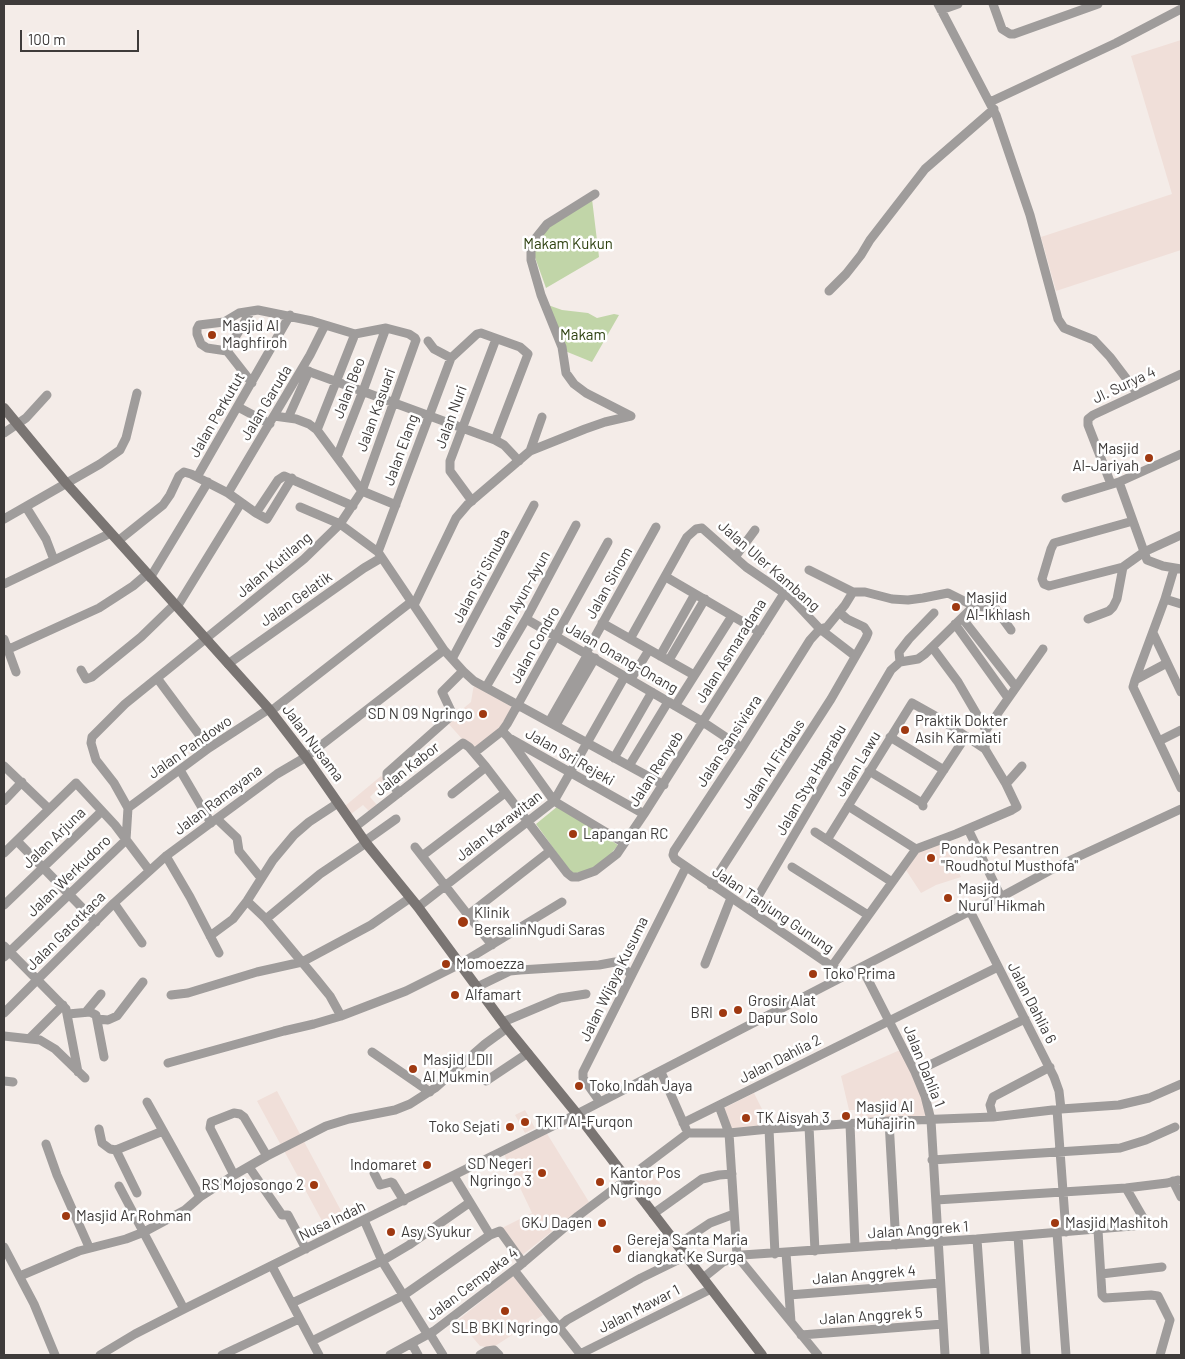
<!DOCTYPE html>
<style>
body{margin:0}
#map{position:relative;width:1185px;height:1359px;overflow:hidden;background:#f4ece8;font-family:Barlow,sans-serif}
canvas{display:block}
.frame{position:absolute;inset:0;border:5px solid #3e3b3a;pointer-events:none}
.scale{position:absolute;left:20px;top:30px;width:119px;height:22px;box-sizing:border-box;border:2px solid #3e3b3a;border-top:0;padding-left:6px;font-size:15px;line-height:18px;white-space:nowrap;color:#3e3b3a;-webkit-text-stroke:4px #fff;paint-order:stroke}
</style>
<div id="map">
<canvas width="1185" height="1359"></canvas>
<div class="frame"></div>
<div class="scale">100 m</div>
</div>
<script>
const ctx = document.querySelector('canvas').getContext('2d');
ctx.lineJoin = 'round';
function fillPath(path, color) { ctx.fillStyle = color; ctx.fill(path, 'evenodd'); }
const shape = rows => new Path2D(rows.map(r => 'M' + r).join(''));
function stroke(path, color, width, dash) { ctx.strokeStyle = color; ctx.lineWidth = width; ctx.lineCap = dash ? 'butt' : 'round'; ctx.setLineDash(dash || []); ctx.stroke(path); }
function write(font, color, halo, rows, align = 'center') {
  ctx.font = font + ' Barlow,sans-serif'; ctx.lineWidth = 5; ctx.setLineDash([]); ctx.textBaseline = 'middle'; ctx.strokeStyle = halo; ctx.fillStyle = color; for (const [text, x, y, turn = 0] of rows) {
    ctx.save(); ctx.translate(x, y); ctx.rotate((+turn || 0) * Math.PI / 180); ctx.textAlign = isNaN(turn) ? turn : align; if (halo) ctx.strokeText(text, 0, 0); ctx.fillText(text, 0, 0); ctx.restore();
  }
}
const built = shape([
 [1181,40,1181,250,1056,291,1041,237,1172,194,1131,56],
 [474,684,513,706,498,731,475,749,463,740,447,722,471,702],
 [381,776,386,781,370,797,377,805,369,811,363,805,351,814,345,806],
 [943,840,961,877,936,885,921,893,904,867,916,849],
 [900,1050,919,1087,928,1118,858,1121,855,1110,849,1110,841,1076],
 [277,1091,346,1220,327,1230,257,1101],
 [754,1093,771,1127,730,1132,722,1109],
 [525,1110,535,1128,525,1133,515,1115],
 [546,1132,589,1202,521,1256,500,1229,532,1213,504,1154],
 [650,1170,661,1185,647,1195,636,1180],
 [514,1275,543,1315,492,1348,480,1346,458,1320]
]);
const green = shape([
 [592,199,599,257,546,288,532,249,549,225],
 [548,305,562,310,588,313,597,318,614,314,619,315,592,362,565,351],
 [558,806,618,845,610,855,600,864,585,871,572,874,536,824]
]);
const street = shape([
 [938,4,996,115,1030,215,1058,319,1064,328,1094,340,1110,357,1138,394],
 [993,4,1002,29,1010,34,1014,34,1098,4],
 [941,10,958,4],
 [990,102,1116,43,1181,9],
 [829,291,846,274,861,255,870,240,925,169,994,109],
 [428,341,434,349,451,358],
 [227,351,251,311],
 [302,369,495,440,504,445,519,461],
 [238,407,270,424],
 [274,416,296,419,309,424,317,430,362,491,396,505],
 [288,418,309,371],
 [317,430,355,334],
 [4,433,26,418,47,395],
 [530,451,542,417],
 [337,457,363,391,386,328],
 [197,477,290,315],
 [1119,482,1147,560,1163,566,1181,569],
 [1111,484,1088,425,1088,419,1093,415,1181,374],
 [228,493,310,355,325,325],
 [1066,498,1119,482,1181,454],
 [472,501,450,471,450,461,496,339],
 [26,507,46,539,54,560],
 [300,507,340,524,378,552,444,650,463,671,474,681,664,785],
 [256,513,267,519,292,478],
 [4,519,100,464,120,450,126,438,137,393],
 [1133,521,1054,543,1051,549,1042,579,1044,584,1049,586,1123,567,1144,552,1181,535],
 [118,541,163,505,170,495,179,476,184,472,191,474,228,493,256,513,278,480,284,476,353,506],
 [378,552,451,358,477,334,481,333,520,347,528,354,495,440],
 [735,557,755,530],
 [1174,569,1165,599,1135,680,1133,687,1181,788],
 [809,570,853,592],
 [666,577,760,632],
 [150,578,208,482],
 [4,584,111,533],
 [1165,599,1181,604],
 [414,605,456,518,468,504,530,451,585,429,605,422,631,416,586,393,574,384,566,373,562,347,541,295,531,260,531,244,547,224,595,194],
 [177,607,241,503],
 [962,618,1016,687],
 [526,619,703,722,742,748],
 [1088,619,1109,611,1113,607,1117,599,1123,567],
 [602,623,694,675],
 [955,624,1008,698],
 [1153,633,1181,692],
 [4,639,16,672],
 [630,639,687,537,696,529,702,528,746,567,790,597,820,629,855,656],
 [932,647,958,682,986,730],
 [9,649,99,608,133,586,147,574],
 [586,653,656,527],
 [660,656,695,594],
 [452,659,534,505],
 [669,660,705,599],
 [900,662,899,652,909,639,934,613],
 [228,664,364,568,381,558],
 [81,670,86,679,92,677,141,637,174,605],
 [157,678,209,748],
 [631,679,649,650],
 [1135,680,1167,663],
 [486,687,526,619,576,525],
 [675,706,732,616],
 [271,711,411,602],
 [549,722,588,654],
 [556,725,595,658],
 [502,731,508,737,554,801,624,843],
 [890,737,944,770],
 [511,739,644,814],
 [1159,741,1181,730],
 [474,753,502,731,507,724,608,542],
 [614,758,652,692],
 [4,766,49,809],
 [629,766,668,702],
 [180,770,211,823],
 [869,771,922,803,923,806],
 [1006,784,1022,766],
 [399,793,387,778,387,773,450,717,451,711,442,692,463,671],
 [452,794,486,767],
 [4,801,22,782],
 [922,803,966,736],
 [848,806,916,849],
 [128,808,209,748,269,709],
 [217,819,237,838,239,851,261,878],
 [355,827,463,743,469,747,486,767,567,873,572,877,578,877,595,871,617,854,644,814,783,595],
 [968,829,1001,897],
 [815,832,892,882],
 [126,840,128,808,114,783,96,760,91,743,92,737,125,704,304,559,340,524,362,491,416,340,415,338,409,334,386,328,355,334,312,321,258,310,239,313,224,322,199,325,197,329,197,334,201,344,207,348,227,351,252,383],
 [827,840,912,703,937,717,985,749],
 [17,841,96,922],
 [365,841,396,819],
 [415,847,468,915,550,851],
 [4,853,76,783,115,825,149,870],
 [166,856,190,897,219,953],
 [422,856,505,793],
 [792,867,868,915],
 [711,885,831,699,866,638,868,633,864,627,847,619,839,612],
 [247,901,266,919,317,980,330,996,341,1016],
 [114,903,142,943],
 [4,905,102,811],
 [418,907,554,801,625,676],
 [750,910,891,670,900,662,918,659,925,654,974,606],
 [970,911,1054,1077,1059,1091,1061,1109],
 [468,915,492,945],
 [266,919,320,874,366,843],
 [210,936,233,919,247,901,273,860,294,835,309,822,338,803],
 [4,946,66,1009,78,1072],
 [4,957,126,840],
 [705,964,731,898],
 [832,966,916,849,956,834,1012,810,1017,807,1006,784,985,749,986,730,1043,649],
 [862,968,915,1072,925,1096,931,1120,945,1355],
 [846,976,675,859,673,855,674,851,742,748,810,640,820,629,827,627,845,605,853,592,865,592,892,599,908,600,923,598,948,593,974,606,995,608,1011,630],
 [477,987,510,971,520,970,599,965,615,962,631,974],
 [171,995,188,993,257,972,302,962,371,925,410,898],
 [86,1012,101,994],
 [4,1013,114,903,166,856,277,774,306,757,444,650],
 [68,1014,90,1012,96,1015,104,1057],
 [97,1019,108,1020,117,1016,143,982],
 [503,1022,560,998,586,994],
 [4,1036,40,1040,55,1049,85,1078],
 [30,1038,63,1005],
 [372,1052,430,1092],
 [168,1063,284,1031,314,1024,341,1016,406,991,460,964,562,902],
 [661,1072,686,1129],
 [915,1072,1025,1019],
 [4,1081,13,1082],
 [486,1081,528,1053],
 [147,1102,200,1197],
 [600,1102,583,1078,583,1072,686,867],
 [719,1106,729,1133,737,1256,818,1355],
 [1057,1110,1066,1232],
 [993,1117,990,1105,993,1097,1050,1067],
 [889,1121,896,1245],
 [683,1123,998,967],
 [850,1124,855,1247],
 [809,1126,815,1251],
 [99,1129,102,1143,110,1149,116,1150,163,1131],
 [769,1129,775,1254],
 [688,1133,729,1133,769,1129,889,1121,993,1117,1061,1109,1119,1105,1149,1098,1181,1084],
 [46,1144,57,1175,89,1247],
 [116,1150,137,1193],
 [932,1160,1120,1148,1146,1140,1175,1127],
 [249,1167,280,1212,282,1215,288,1215,306,1249],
 [374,1173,380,1185,391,1182,393,1183,404,1201],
 [234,1175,210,1128,211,1122,234,1113,240,1114,244,1117,267,1156],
 [454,1176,490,1235,500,1231,523,1263],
 [1173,1181,1181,1197],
 [119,1186,184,1309],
 [936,1200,1126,1188,1167,1183,1178,1180],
 [653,1214,702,1179,719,1175,732,1174],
 [364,1220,382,1261,428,1335],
 [1098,1230,1102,1295,1105,1298,1151,1295,1158,1296,1170,1320,1160,1355],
 [1057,1233,1066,1355],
 [1018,1236,1026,1355],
 [977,1239,985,1355],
 [677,1245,710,1223,734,1214],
 [4,1247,34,1304,55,1355],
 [786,1253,791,1322],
 [272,1266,319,1355],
 [514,1270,581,1355],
 [1101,1274,1162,1267],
 [20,1276,79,1251,126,1239,144,1232,185,1210,200,1197,234,1175,267,1156,326,1126,349,1119,395,1110,410,1104,435,1088,485,1044,507,1028],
 [703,1278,723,1262,742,1255,977,1239,1144,1225,1145,1221,1126,1188],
 [789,1295,940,1283],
 [292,1303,382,1261,409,1245,469,1203],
 [559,1327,567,1320,641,1278,686,1256],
 [430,1334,443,1355],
 [801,1335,943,1324],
 [312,1341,404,1295,490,1235],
 [412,1344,418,1355],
 [580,1354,711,1289],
 [100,1355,135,1334,184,1309,577,1114,970,911,1001,897,1058,866,1181,809],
 [222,1355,299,1319],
 [390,1355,434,1331,518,1267,578,1216,688,1133],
 [480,1355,487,1351,494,1350,499,1355]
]);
const secondary = shape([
 [4,408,66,483,269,709,306,757,366,843,418,907,507,1028,577,1114,762,1355]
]);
const markers = [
 [212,335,5,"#9f3911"],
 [1149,458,5,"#9f3911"],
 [956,607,5,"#9f3911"],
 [483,714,5,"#9f3911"],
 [905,730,5,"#9f3911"],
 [573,834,5,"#9f3911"],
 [931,858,5,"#9f3911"],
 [948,898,5,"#9f3911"],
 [463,922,6,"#9f3911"],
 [446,964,5,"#9f3911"],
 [813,974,5,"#9f3911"],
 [455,995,5,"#9f3911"],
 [738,1010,5,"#9f3911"],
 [723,1013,5,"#9f3911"],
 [413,1069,5,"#9f3911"],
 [579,1086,5,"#9f3911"],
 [846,1116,5,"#9f3911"],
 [746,1118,5,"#9f3911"],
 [525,1122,5,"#9f3911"],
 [510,1127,5,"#9f3911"],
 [427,1165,5,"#9f3911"],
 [542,1173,5,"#9f3911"],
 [600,1182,5,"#9f3911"],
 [314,1185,5,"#9f3911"],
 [66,1216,5,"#9f3911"],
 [602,1223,5,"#9f3911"],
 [1055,1223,5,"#9f3911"],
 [391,1232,5,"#9f3911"],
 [617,1249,5,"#9f3911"],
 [505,1311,5,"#9f3911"]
];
const parkNames = [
 ["Makam Kukun",568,244],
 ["Makam",583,335]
];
const poiNames = [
 ["Masjid Al",222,326],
 ["Maghfiroh",222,343],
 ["Masjid",1139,449,"right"],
 ["Al-Jariyah",1139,466,"right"],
 ["Masjid",966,598],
 ["Al-Ikhlash",966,615],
 ["SD N 09 Ngringo",473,714,"right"],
 ["Praktik Dokter",915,721],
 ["Asih Karmiati",915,738],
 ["Lapangan RC",583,834],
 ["Pondok Pesantren",941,849],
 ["\"Roudhotul Musthofa\"",941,866],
 ["Masjid",958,889],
 ["Nurul Hikmah",958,906],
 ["Klinik",474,913],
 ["BersalinNgudi Saras",474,930],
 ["Momoezza",456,964],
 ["Toko Prima",823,974],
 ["Alfamart",465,995],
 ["Grosir Alat",748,1001],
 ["Dapur Solo",748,1018],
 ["BRI",713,1013,"right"],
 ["Masjid LDII",423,1060],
 ["Al Mukmin",423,1077],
 ["Toko Indah Jaya",589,1086],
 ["Masjid Al",856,1107],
 ["Muhajirin",856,1124],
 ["TK Aisyah 3",756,1118],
 ["TKIT Al-Furqon",535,1122],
 ["Toko Sejati",500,1127,"right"],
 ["SD Negeri",532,1164,"right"],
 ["Ngringo 3",532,1181,"right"],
 ["Indomaret",417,1165,"right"],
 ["Kantor Pos",610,1173],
 ["Ngringo",610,1190],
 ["RS Mojosongo 2",304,1185,"right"],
 ["Masjid Ar Rohman",76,1216],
 ["GKJ Dagen",592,1223,"right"],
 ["Masjid Mashitoh",1065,1223],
 ["Asy Syukur",401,1232],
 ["Gereja Santa Maria",627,1240],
 ["diangkat Ke Surga",627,1257],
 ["SLB BKI Ngringo",505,1328,"center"]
];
const streetNames = [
 ["Jl. Surya 4",1124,385,-25],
 ["Jalan Beo",349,388,-69],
 ["Jalan Garuda",266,403,-59],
 ["Jalan Kasuari",376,410,-70],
 ["Jalan Perkutut",217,415,-60],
 ["Jalan Nuri",451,417,-70],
 ["Jalan Elang",401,450,-70],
 ["Jalan Kutilang",274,565,-40],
 ["Jalan Uler Kambang",769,566,41],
 ["Jalan Sri Sinuba",481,576,-62],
 ["Jalan Sinom",609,583,-61],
 ["Jalan Gelatik",296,599,-35],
 ["Jalan Ayun-Ayun",520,599,-61],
 ["Jalan Condro",535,645,-61],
 ["Jalan Asmaradana",731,651,-58],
 ["Jalan Onang-Onang",622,658,30],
 ["Jalan Sansiviera",729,741,-57],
 ["Jalan Nusama",313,743,53],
 ["Jalan Pandowo",190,747,-35],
 ["Jalan Sri Rejeki",570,757,30],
 ["Jalan Al Firdaus",773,764,-57],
 ["Jalan Lawu",858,764,-59],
 ["Jalan Kabor",407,769,-38],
 ["Jalan Renyeb",656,769,-57],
 ["Jalan Stya Haprabu",811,780,-60],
 ["Jalan Ramayana",218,800,-37],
 ["Jalan Karawitan",499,826,-38],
 ["Jalan Arjuna",54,838,-44],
 ["Jalan Werkudoro",69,876,-44],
 ["Jalan Tanjung Gunung",773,910,34],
 ["Jalan Gatotkaca",66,931,-45],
 ["Jalan Wijaya Kusuma",614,979,-64],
 ["Jalan Dahlia 6",1032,1003,63],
 ["Jalan Dahlia 2",780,1059,-27],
 ["Jalan Dahlia 1",924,1066,68],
 ["Nusa Indah",332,1221,-26],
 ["Jalan Anggrek 1",918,1230,-4],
 ["Jalan Anggrek 4",864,1275,-5],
 ["Jalan Cempaka 4",472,1284,-37],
 ["Jalan Mawar 1",639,1309,-27],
 ["Jalan Anggrek 5",871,1316,-4]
];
fillPath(built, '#f0dfd9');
fillPath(green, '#c1d5a8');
stroke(street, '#9f9c9b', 9);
stroke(secondary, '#7a7573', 10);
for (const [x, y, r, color] of markers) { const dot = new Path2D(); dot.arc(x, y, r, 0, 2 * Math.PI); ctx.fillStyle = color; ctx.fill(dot); stroke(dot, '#fff', 2); }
write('15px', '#2d400f', '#fff', parkNames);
write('15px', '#3e3b3a', '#fff', poiNames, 'left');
write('15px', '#3e3b3a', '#fff', streetNames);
</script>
